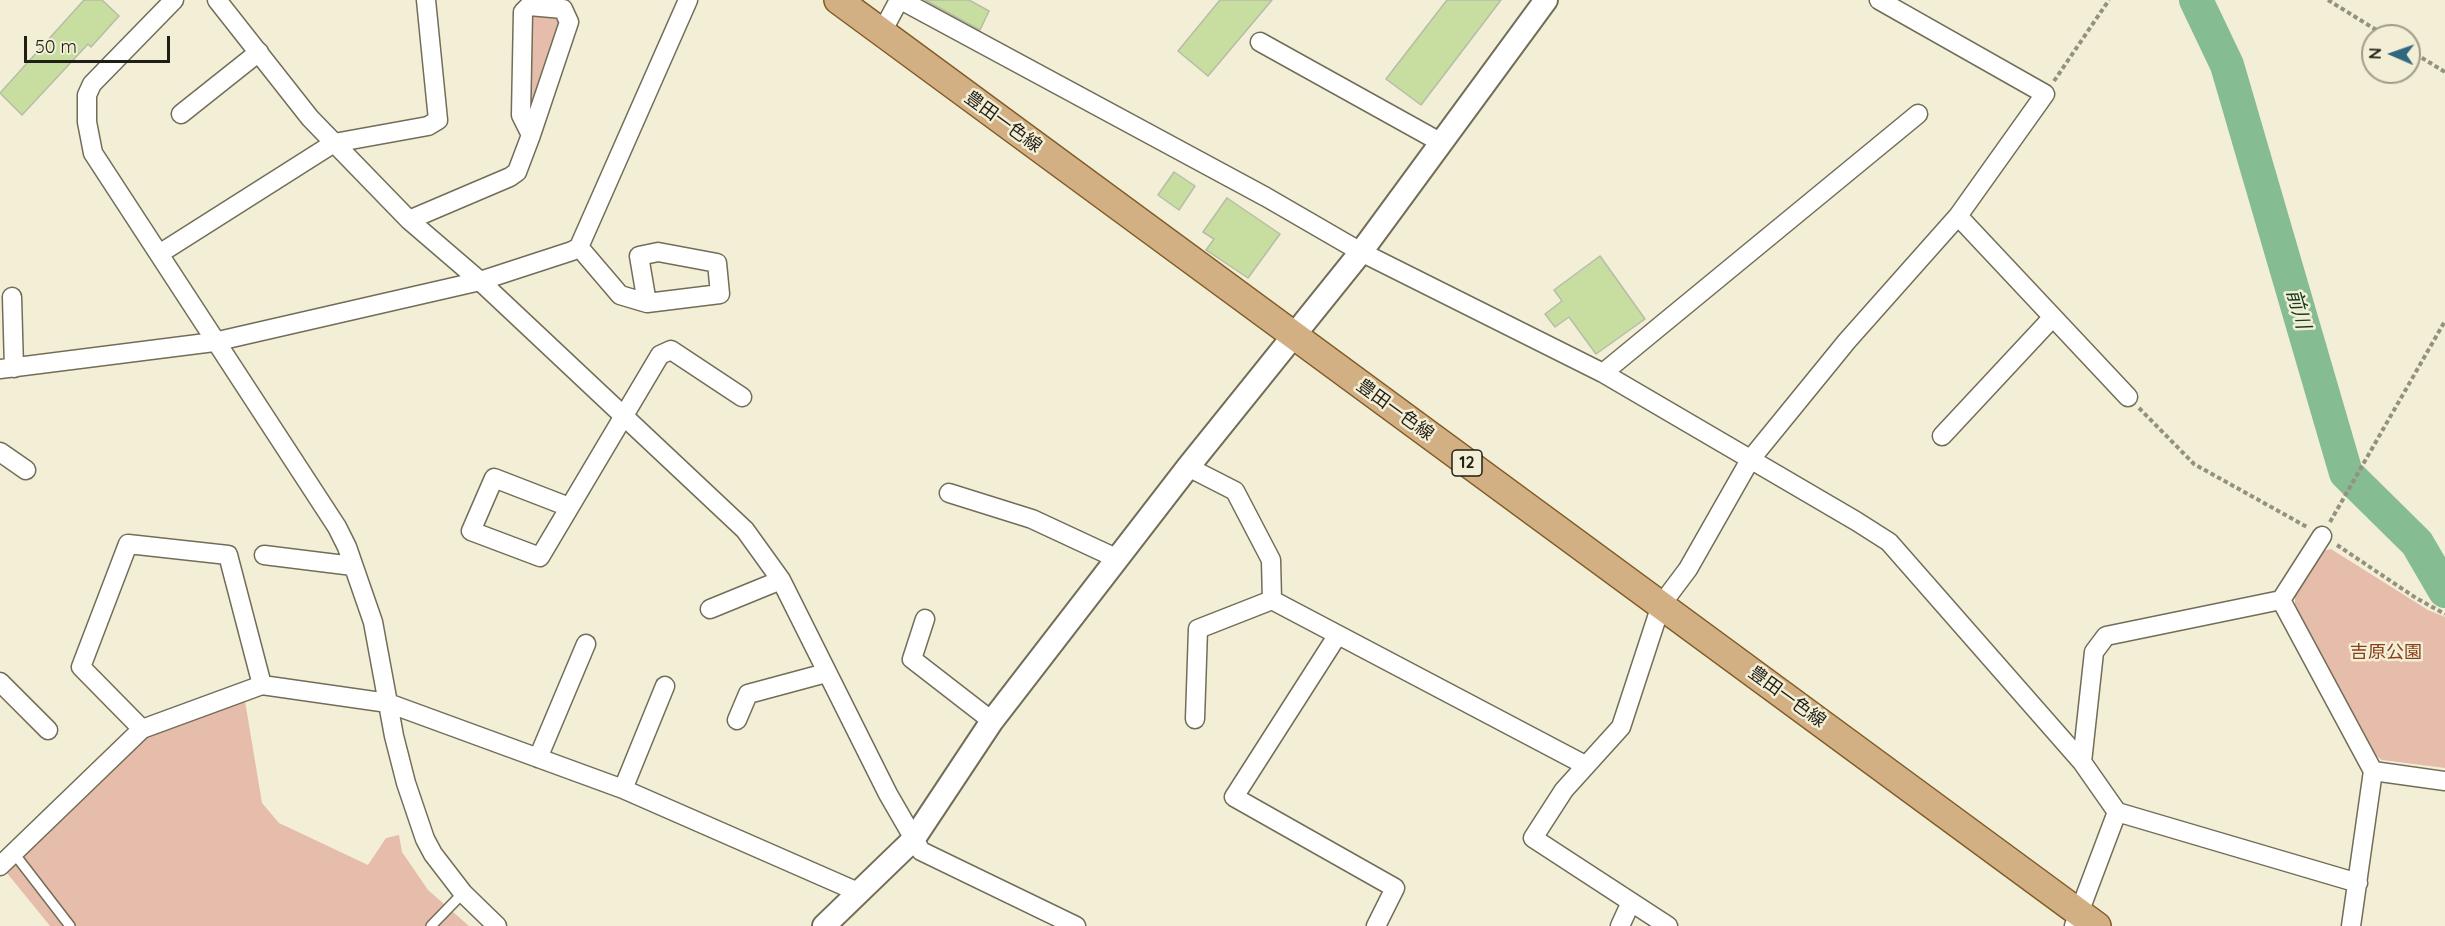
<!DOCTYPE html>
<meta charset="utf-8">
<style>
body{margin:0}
#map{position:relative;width:2445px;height:926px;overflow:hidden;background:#f3eed6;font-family:Quicksand,sans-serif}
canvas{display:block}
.north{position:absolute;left:2361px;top:24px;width:60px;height:60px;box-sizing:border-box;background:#f3eed6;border:2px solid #9f9b89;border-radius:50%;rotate:272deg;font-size:16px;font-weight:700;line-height:24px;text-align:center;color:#201f16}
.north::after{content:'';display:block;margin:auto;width:21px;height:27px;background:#306882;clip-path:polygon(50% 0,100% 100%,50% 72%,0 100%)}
.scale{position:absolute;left:24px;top:36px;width:146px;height:27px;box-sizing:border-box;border:3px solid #201f16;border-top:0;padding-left:8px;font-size:18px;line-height:21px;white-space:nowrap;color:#201f16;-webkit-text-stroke:4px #f3eed6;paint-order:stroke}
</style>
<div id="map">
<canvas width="2445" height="926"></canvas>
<div class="north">N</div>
<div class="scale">50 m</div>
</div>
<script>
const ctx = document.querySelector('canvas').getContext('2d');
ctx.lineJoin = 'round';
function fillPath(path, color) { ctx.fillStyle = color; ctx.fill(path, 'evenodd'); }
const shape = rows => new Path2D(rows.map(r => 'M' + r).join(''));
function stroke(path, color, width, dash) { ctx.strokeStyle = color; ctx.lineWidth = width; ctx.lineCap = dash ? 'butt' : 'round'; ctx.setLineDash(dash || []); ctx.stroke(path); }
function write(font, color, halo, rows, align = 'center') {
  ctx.font = font + ' Quicksand,"Noto Sans JP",sans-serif'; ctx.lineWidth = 5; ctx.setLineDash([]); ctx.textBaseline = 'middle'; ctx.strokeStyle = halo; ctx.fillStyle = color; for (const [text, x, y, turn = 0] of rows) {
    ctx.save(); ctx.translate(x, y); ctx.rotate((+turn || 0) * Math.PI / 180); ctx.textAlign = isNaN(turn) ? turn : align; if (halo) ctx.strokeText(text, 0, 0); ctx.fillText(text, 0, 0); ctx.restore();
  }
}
const green = shape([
 [540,11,554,14,561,26,534,105,530,104,530,17],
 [2331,549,2428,610,2445,617,2445,768,2382,760,2370,751,2295,605,2295,590,2323,551],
 [245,701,262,803,279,823,368,865,386,838,399,835,402,852,428,890,469,926,50,926,7,873,133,737]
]);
const river = shape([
 [2196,0,2227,65,2346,473,2417,543,2445,591]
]);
const building = shape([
 [84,0,102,0,119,16,91,47,88,44,22,115,0,93,84,0],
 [925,0,969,0,989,11,980,30,925,0],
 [1220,0,1272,0,1208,76,1178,51,1220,0],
 [1447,0,1501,0,1421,105,1386,79,1447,0],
 [1174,172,1195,186,1179,210,1158,195,1174,172],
 [1227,198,1280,234,1248,278,1206,250,1214,239,1203,232,1227,198],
 [1600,256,1645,319,1596,354,1569,317,1555,327,1545,314,1562,301,1554,290,1600,256]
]);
const path = shape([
 [2328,0,2386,36],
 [2409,50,2445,72],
 [2054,81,2109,0],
 [2139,408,2194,464,2307,527],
 [2330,522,2445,321],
 [2337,545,2416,598,2445,614]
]);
const service = shape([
 [13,852,70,926],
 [431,926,463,893]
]);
const minor = shape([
 [174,0,92,84,87,95,87,122,93,153,337,527,347,547,373,622,394,736,406,783,425,839,433,854,463,893,497,926],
 [217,0,310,118,409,220,480,281,745,530,781,580,888,794,921,851,1076,926],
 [901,0,1266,197,1361,252,1603,373,1856,521,1889,542,2082,762],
 [882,32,899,0],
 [1260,42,1440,142],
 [181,114,259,52],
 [1958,216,2128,397],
 [409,220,510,177,517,172,531,135,569,22,563,9,529,6,523,12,521,115,531,135],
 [579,247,620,295,647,303,720,294,717,263,658,252,639,256,647,303],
 [159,254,334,143,428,126,438,120,426,0],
 [12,297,14,368],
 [0,369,214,342,480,281,572,251,579,247,688,0],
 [1603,373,1918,114],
 [1942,436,2053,317],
 [0,452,26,470],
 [1188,467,1235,491,1271,560,1272,600,1198,629,1195,719],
 [949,493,1032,519,1118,559],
 [569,507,494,478,471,531,540,557,660,355,671,350,742,397],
 [2322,536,2281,600,2373,771,2351,926],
 [264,555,353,566],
 [1272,600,1585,765],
 [2281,600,2106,636,2094,652,2082,762,2117,812,2358,883],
 [710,609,781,580],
 [925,619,912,659,992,721],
 [1337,636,1234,797,1395,888,1376,926],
 [0,682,48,730],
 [737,720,748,694,826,673],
 [142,729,262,685],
 [538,758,586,644],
 [2373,771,2445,781],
 [623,789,665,686],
 [0,866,142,729,81,667,128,544,228,555,262,685,388,703,623,789,858,892],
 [1620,926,1631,902],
 [1668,926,1533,838,1564,790,1621,727,1661,605,1688,569,1750,460,1847,341,1958,216,2045,94,1879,0],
 [2074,926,2117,812]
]);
const tertiary = shape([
 [824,926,913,840,992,721,1188,467,1361,252,1546,0]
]);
const primary = shape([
 [838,0,2097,926]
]);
const shields = [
 [1467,463,30]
];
const shieldNames = [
 ["12",1467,463]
];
const streetNames = [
 ["豊田一色線",1003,122,36],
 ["豊田一色線",1395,410,36],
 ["豊田一色線",1787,697,36]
];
const parkNames = [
 ["吉原公園",2386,653]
];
const waterNames = [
 ["前川",2298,309,74]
];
fillPath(green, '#e6bcab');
stroke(river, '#85bc91', 34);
fillPath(building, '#c8dea1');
stroke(building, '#b5bda7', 1.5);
stroke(service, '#726d58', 12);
stroke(minor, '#726d58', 21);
stroke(tertiary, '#726d58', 26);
stroke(primary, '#805b27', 30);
stroke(path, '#959180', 4, [4.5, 3]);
stroke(service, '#fff', 9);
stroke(minor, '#fff', 18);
stroke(tertiary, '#fff', 22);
stroke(primary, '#d2b083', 27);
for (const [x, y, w] of shields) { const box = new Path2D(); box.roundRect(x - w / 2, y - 13, w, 26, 4.5); ctx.fillStyle = '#f3eed6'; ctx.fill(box); stroke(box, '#201f16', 1.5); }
write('bold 16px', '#201f16', null, shieldNames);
write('18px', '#201f16', '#f3eed6', streetNames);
write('18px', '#893f1a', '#f3eed6', parkNames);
write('italic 20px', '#143d21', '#f3eed6', waterNames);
</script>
